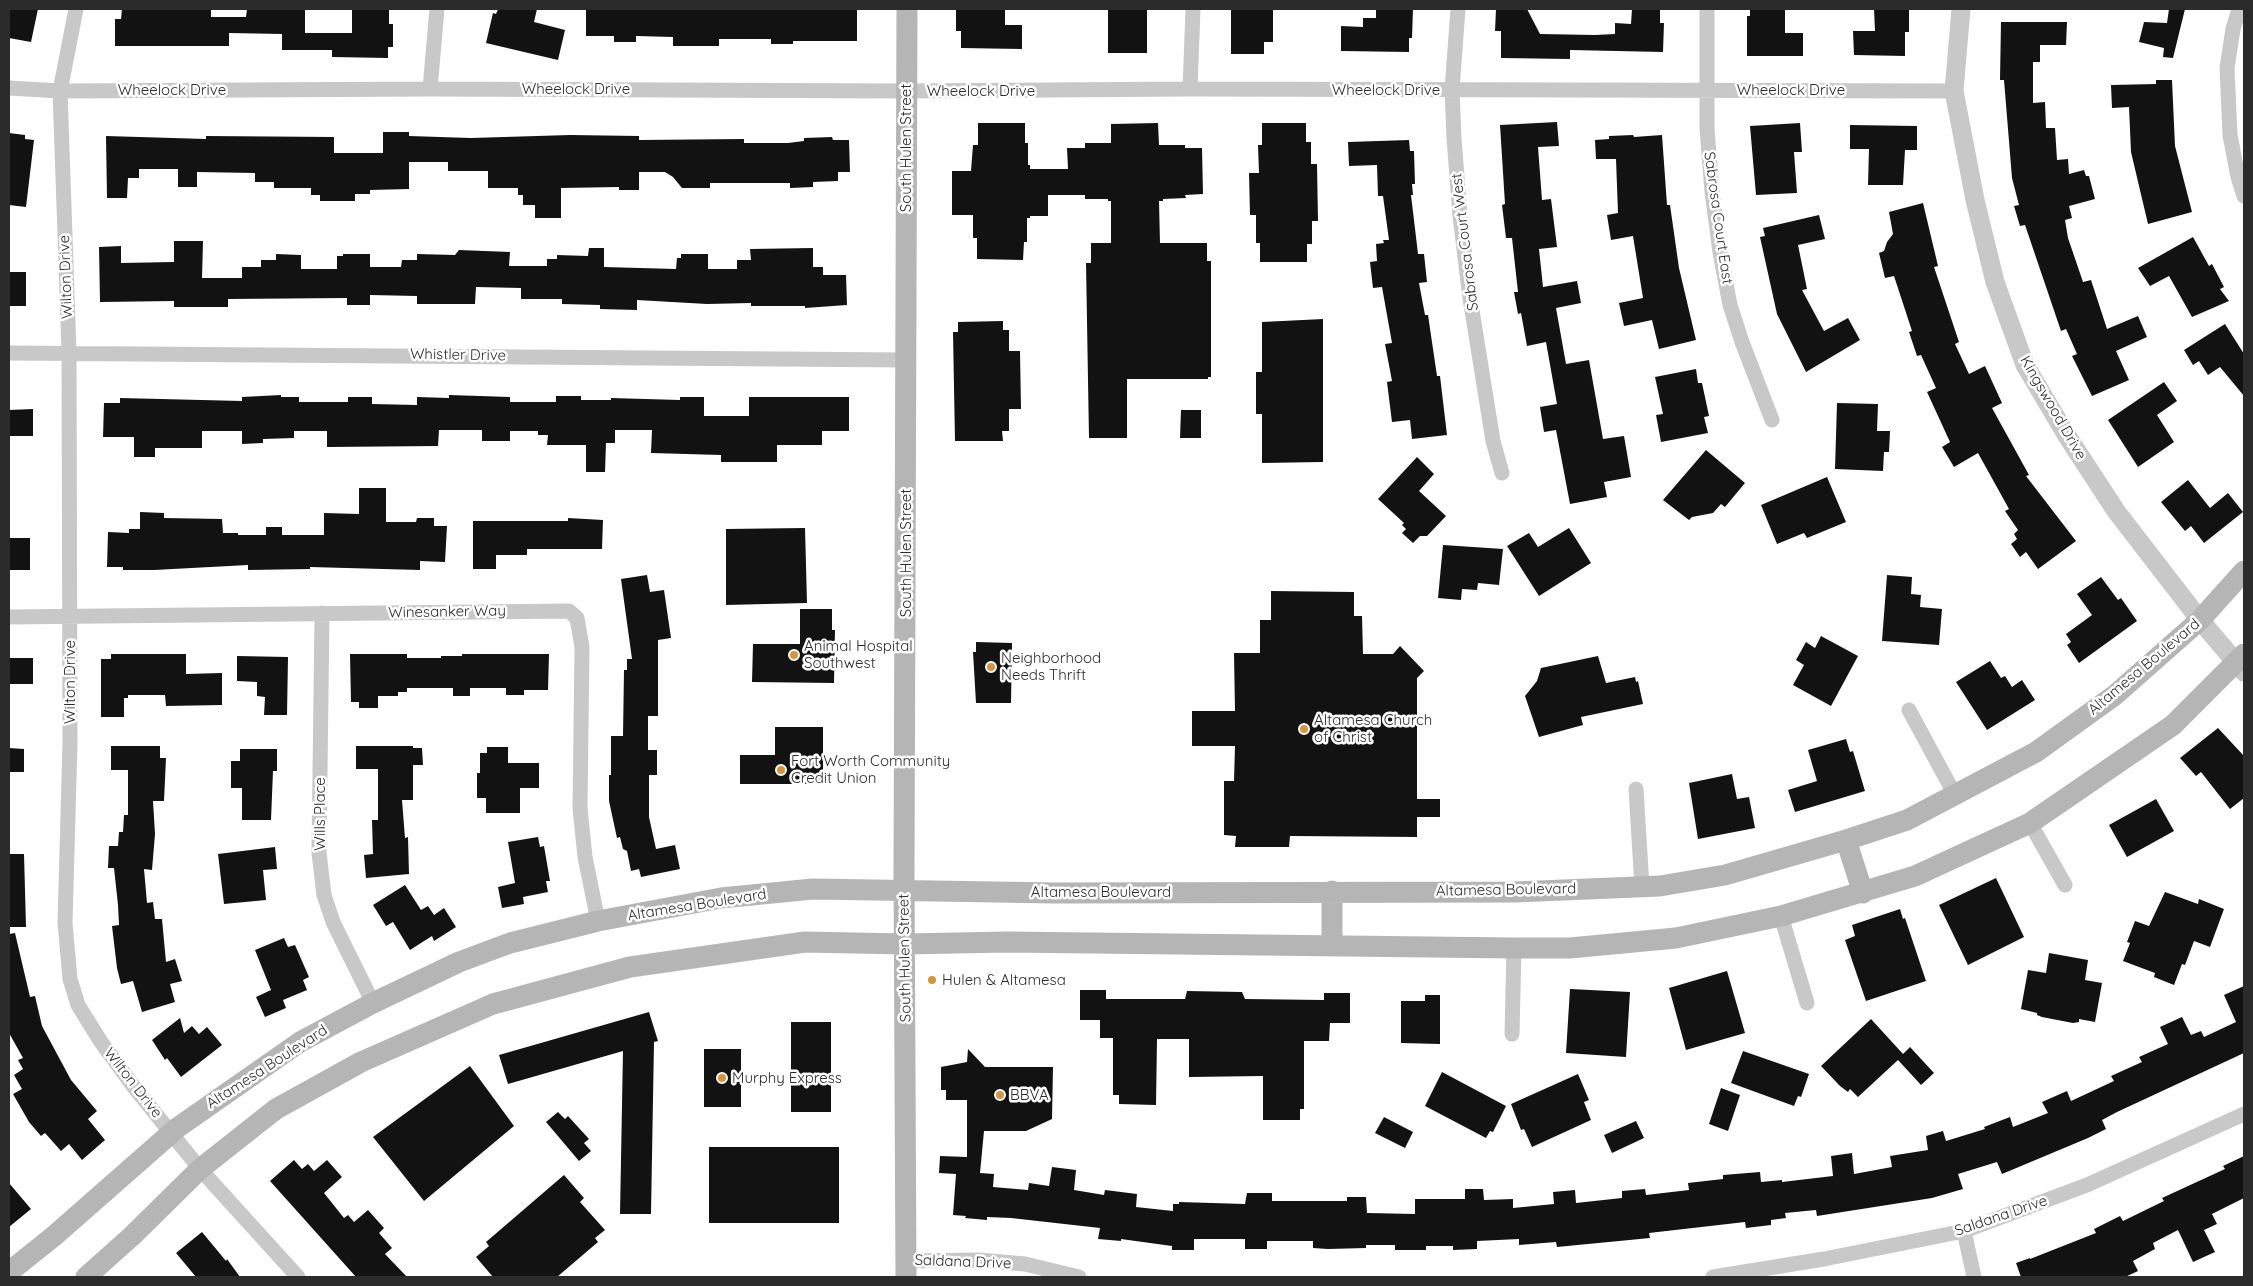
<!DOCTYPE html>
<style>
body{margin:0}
#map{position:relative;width:2253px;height:1286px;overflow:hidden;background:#fff;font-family:Quicksand,sans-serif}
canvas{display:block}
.frame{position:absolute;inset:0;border:10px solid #2b2b2b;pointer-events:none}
</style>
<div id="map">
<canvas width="2253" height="1286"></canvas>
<div class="frame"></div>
</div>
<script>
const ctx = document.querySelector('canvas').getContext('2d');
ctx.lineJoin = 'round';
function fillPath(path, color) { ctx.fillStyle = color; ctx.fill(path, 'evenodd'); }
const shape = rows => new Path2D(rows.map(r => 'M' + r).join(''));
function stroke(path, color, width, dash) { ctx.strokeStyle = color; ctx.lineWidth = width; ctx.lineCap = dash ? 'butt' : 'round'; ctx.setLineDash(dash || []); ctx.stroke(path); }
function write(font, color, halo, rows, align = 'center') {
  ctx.font = font + ' Quicksand,sans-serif'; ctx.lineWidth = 5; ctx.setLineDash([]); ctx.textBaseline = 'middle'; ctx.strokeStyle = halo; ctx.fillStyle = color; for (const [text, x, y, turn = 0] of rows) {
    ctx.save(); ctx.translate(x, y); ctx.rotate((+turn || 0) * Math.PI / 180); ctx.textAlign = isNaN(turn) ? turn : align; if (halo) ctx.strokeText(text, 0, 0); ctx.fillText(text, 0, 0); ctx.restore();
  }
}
const building = shape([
 [9,9,38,9,31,42,9,38],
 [122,9,199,9,211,10,211,17,246,17,247,9,305,9,305,33,352,33,352,9,389,9,389,24,393,24,393,47,388,47,388,58,332,57,332,50,282,50,282,34,229,33,229,46,115,46,115,19,121,19],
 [498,9,537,9,534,22,565,30,558,60,486,43,493,13,496,14],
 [586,9,857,9,857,41,793,41,793,44,771,44,771,39,719,39,719,46,673,46,673,37,636,36,636,42,614,42,614,36,586,36],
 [956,9,1005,9,1005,25,1022,25,1022,49,961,48,961,31,956,31],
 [1108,9,1147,9,1147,53,1108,53],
 [1231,9,1273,9,1273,42,1264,42,1264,54,1231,54],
 [1376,9,1413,9,1412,38,1409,38,1409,52,1341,51,1341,26,1363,27,1363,18,1376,18],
 [1496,9,1527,9,1540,34,1595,35,1615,34,1615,23,1631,24,1632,9,1660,9,1660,23,1664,23,1663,52,1570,50,1570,59,1501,58,1501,31,1495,31],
 [1750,9,1785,9,1785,33,1803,33,1803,56,1747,56,1747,16,1750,16],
 [1874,9,1909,9,1909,32,1905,32,1905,56,1854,55,1853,31,1875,31],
 [2169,9,2185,9,2173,58,2163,57,2164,48,2139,42,2144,22,2167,23],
 [2001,22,2067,22,2066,45,2040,45,2040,62,2033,62,2033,103,2045,102,2046,128,2055,128,2057,160,2068,159,2069,174,2084,170,2086,176,2089,176,2095,199,2069,206,2072,218,2065,220,2068,238,2083,282,2091,280,2107,329,2138,316,2147,337,2116,351,2129,380,2092,396,2072,356,2077,354,2066,329,2061,331,2025,225,2020,226,2014,206,2019,205,2012,178,2004,80,2000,80],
 [2156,80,2172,80,2175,146,2192,212,2148,224,2131,152,2129,107,2112,108,2111,85,2156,84],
 [1557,122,1559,146,1538,147,1542,200,1551,199,1557,247,1539,249,1543,287,1577,281,1581,303,1556,308,1566,364,1589,360,1603,439,1624,436,1631,477,1604,482,1607,497,1570,504,1556,430,1544,432,1540,407,1557,404,1546,342,1527,346,1521,313,1518,314,1514,292,1518,292,1512,238,1506,238,1502,205,1505,204,1500,125],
 [978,123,1025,123,1025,143,1028,143,1028,165,1030,165,1030,169,1068,169,1067,148,1085,148,1085,143,1111,143,1111,124,1158,123,1159,145,1185,145,1185,148,1202,148,1203,194,1185,195,1186,198,1163,199,1163,201,1159,201,1160,243,1207,243,1207,261,1211,261,1211,377,1208,377,1208,379,1127,379,1127,438,1089,438,1086,263,1091,263,1091,243,1111,243,1111,201,1108,201,1108,199,1085,199,1085,195,1048,195,1048,216,1030,216,1030,218,1027,218,1027,242,1024,242,1023,260,977,259,977,238,973,238,973,215,952,215,952,171,971,171,973,145,978,145],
 [1262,123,1306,123,1306,142,1311,142,1311,164,1317,164,1318,221,1312,221,1312,244,1307,244,1307,262,1260,262,1260,243,1256,243,1256,215,1250,215,1249,173,1259,173,1258,145,1262,145],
 [1800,123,1802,152,1794,152,1797,193,1756,195,1750,126],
 [1850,125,1917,126,1917,150,1905,150,1903,185,1868,185,1869,149,1850,149],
 [383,132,409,132,409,136,471,138,570,135,639,136,639,140,744,139,744,143,788,143,804,141,804,138,832,137,833,140,849,140,850,172,838,172,838,181,813,182,813,187,790,188,790,183,710,183,710,188,682,188,673,177,665,172,639,172,639,190,619,190,619,187,561,188,561,218,535,218,535,205,523,205,523,195,518,195,518,188,488,188,488,171,448,171,448,162,409,162,409,189,370,190,370,194,355,194,355,201,320,201,320,195,311,195,311,188,274,188,274,182,255,182,255,173,197,172,197,187,178,187,178,169,139,169,139,178,128,178,127,198,107,198,106,136,206,139,206,136,334,137,334,153,383,153],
 [9,133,25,135,25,139,34,140,26,207,9,205],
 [1633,135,1634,137,1662,135,1667,205,1670,205,1679,268,1696,340,1659,349,1652,320,1624,326,1619,303,1643,298,1633,236,1611,240,1607,215,1618,213,1616,159,1596,159,1595,140,1609,139,1609,136],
 [1409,140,1410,151,1414,151,1415,184,1412,184,1413,195,1411,195,1418,254,1424,254,1427,282,1419,283,1425,315,1428,315,1437,376,1440,376,1447,435,1412,439,1410,420,1392,422,1387,382,1392,381,1385,344,1392,343,1382,287,1373,288,1370,262,1377,261,1376,244,1384,243,1383,240,1389,240,1383,196,1378,196,1377,165,1349,166,1348,142],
 [1923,203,1938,266,1934,267,1959,342,1955,344,1969,374,1985,366,2002,403,1992,408,2029,475,2026,476,2076,541,2038,569,2026,552,2020,557,2011,544,2017,539,2014,534,2018,530,2005,511,2009,509,1978,453,1954,467,1942,447,1950,442,1927,392,1936,388,1921,355,1917,356,1909,332,1912,331,1894,276,1885,278,1879,253,1884,251,1887,242,1893,234,1889,212],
 [1819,215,1825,239,1798,245,1807,289,1802,290,1824,331,1848,318,1860,340,1806,372,1777,314,1760,237,1765,236,1763,228],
 [2193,237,2209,266,2212,264,2224,287,2220,289,2229,301,2192,317,2169,276,2150,286,2138,268],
 [174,241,203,241,202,278,242,278,242,267,261,267,261,260,276,260,276,254,301,255,301,269,337,269,337,256,343,256,343,254,370,254,370,267,401,267,402,260,417,260,417,254,455,255,459,250,510,252,509,266,547,266,547,259,557,259,557,255,588,256,589,248,604,248,604,267,676,269,677,258,681,258,681,254,708,254,708,269,737,269,737,260,751,260,750,249,813,248,813,267,823,267,823,275,846,275,847,305,805,308,805,306,751,306,751,303,707,304,637,300,637,310,600,309,600,305,562,304,562,299,521,299,521,288,476,287,475,304,417,304,417,296,370,295,370,305,347,305,347,298,228,299,228,307,174,307,174,301,100,302,99,247,121,246,121,263,174,262],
 [9,272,26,272,26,306,9,306],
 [1323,319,1323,462,1262,463,1262,414,1256,414,1256,372,1262,372,1262,322],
 [1003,321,1003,330,1009,330,1009,351,1020,351,1021,409,1009,409,1009,431,1002,431,1003,441,955,441,953,332,958,332,958,322],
 [2225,324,2244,354,2244,396,2220,367,2208,375,2199,361,2193,365,2184,350],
 [1696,369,1698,383,1702,383,1709,416,1704,417,1708,433,1661,442,1656,415,1663,414,1655,377],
 [2164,382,2177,401,2157,415,2174,442,2138,467,2108,420],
 [281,395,281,397,299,397,299,402,348,402,348,397,372,397,372,404,417,405,417,397,449,398,449,395,510,397,510,402,556,402,556,396,581,396,581,400,611,400,611,398,680,400,680,397,704,397,704,416,749,416,749,397,849,397,849,431,822,431,822,445,777,445,777,462,721,462,721,455,651,453,652,430,615,430,615,443,606,443,605,472,586,472,586,445,547,445,548,435,538,435,538,431,510,431,510,441,482,441,482,430,439,430,438,446,327,447,327,431,294,431,294,438,263,439,263,443,242,444,242,431,202,431,202,448,155,448,155,457,134,457,134,437,103,437,104,403,120,403,120,398,242,401,242,397],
 [1837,403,1878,404,1877,431,1890,431,1889,452,1884,452,1883,471,1835,469],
 [33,409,33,436,9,436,9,410],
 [1181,410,1201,410,1201,438,1180,438],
 [1706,450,1745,483,1725,507,1721,504,1713,513,1692,517,1689,520,1663,500],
 [1417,457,1434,474,1419,491,1446,516,1427,536,1420,536,1413,543,1402,533,1406,529,1402,525,1404,523,1378,499],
 [1827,477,1846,522,1807,538,1804,533,1777,544,1761,505],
 [2188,480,2210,508,2228,493,2243,512,2204,543,2191,526,2185,531,2161,502],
 [359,488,386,488,386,522,416,522,417,518,434,518,434,526,447,526,445,562,420,561,420,570,310,567,310,569,248,570,248,565,154,570,123,570,123,567,107,567,108,532,129,533,129,529,140,529,140,512,164,513,164,518,222,519,223,533,238,533,238,535,266,535,266,527,282,527,282,535,324,535,324,513,359,514],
 [568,518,603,520,602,549,527,549,527,555,496,555,496,569,473,569,473,521,568,521],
 [805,528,807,603,726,605,726,529],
 [1569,528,1591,563,1539,596,1507,546,1529,533,1538,547],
 [9,538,30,538,30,570,9,570],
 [1443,545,1503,549,1499,585,1478,583,1477,590,1462,589,1461,600,1438,598],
 [647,575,650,592,664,590,671,638,658,640,658,716,648,716,648,750,657,750,657,775,649,775,649,817,656,849,675,845,680,869,641,877,639,869,631,871,627,851,623,849,620,837,617,838,609,801,609,775,611,775,611,736,623,736,624,670,627,670,627,659,632,659,621,579],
 [1887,575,1912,577,1911,594,1921,595,1920,607,1942,609,1939,645,1882,641],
 [2101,577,2118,600,2121,598,2137,621,2079,663,2067,645,2071,642,2066,634,2092,615,2077,594],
 [1271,591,1354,592,1354,616,1362,616,1363,654,1393,654,1400,646,1424,671,1417,678,1417,799,1440,799,1440,817,1417,817,1417,837,1290,836,1289,847,1235,847,1236,836,1224,835,1224,781,1234,781,1235,746,1192,746,1192,711,1235,711,1234,653,1260,653,1260,620,1271,620],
 [800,609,832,609,832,630,835,630,834,683,752,682,753,644,800,644],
 [1821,636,1858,656,1831,706,1793,685,1804,665,1796,660,1806,642,1815,648],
 [976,642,1012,643,1011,703,976,703,973,652,976,652],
 [111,654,186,654,186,674,222,673,222,705,166,706,165,695,128,695,128,698,124,698,124,717,101,717,101,659,111,659],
 [350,654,407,654,407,658,441,658,441,656,462,656,462,654,549,654,548,690,524,690,524,695,506,695,506,688,470,688,470,696,453,696,453,688,407,688,407,692,398,692,398,696,378,696,378,708,359,708,359,702,351,702],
 [237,656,288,657,287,715,264,715,265,697,257,696,257,682,237,681],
 [1598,656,1606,683,1635,677,1636,682,1638,681,1643,704,1581,717,1583,725,1539,737,1525,696,1537,681,1541,668],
 [9,658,33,658,33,684,9,684],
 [1990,661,2001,678,2005,676,2012,687,2022,680,2035,700,1987,730,1956,682],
 [775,727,823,727,823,784,740,784,740,755,775,755],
 [2218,728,2244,756,2244,798,2230,809,2201,772,2196,776,2180,758],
 [1846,739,1850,752,1853,751,1865,791,1795,812,1788,790,1817,781,1808,750],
 [111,746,160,746,160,758,166,758,164,801,153,801,155,834,152,870,144,869,147,903,153,902,155,919,162,919,166,962,175,959,182,981,170,984,175,1002,142,1012,133,981,121,984,117,968,112,926,119,925,118,905,114,868,108,868,109,846,118,846,119,832,123,832,124,815,128,815,128,770,111,770],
 [356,746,413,746,413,748,422,748,423,765,413,765,413,800,402,800,405,838,408,837,409,874,366,878,364,855,373,854,372,820,378,820,378,769,356,769],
 [487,747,508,747,508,763,539,763,539,788,520,788,520,813,486,813,486,798,477,798,477,773,480,773,480,753,487,753],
 [9,748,24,749,24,772,9,772],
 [240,749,277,749,277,771,273,771,271,820,242,820,242,788,231,788,231,761,240,761],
 [1732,774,1737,799,1749,797,1755,828,1698,839,1689,783],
 [2156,799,2174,831,2127,857,2109,825],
 [538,837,540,847,544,846,550,881,546,881,548,892,523,897,524,904,502,908,498,887,515,883,508,842],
 [275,847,277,869,263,870,266,900,224,904,218,854],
 [9,854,24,854,26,927,9,927],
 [1996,878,2024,937,1968,965,1939,905],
 [405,885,421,910,428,906,434,915,444,908,456,927,434,941,432,936,410,950,393,922,386,926,373,905],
 [2165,892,2198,904,2199,899,2224,909,2210,947,2194,941,2185,965,2182,964,2174,985,2154,977,2155,973,2123,961,2130,943,2127,942,2135,921,2149,926],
 [1900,909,1903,919,1905,918,1926,981,1866,1001,1845,940,1855,936,1852,925],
 [15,933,30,997,35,996,42,1026,71,1080,97,1111,88,1119,105,1140,82,1160,69,1144,61,1151,45,1133,41,1136,29,1122,13,1094,22,1089,14,1075,23,1069,18,1060,23,1058,9,1033,9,934],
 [284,938,288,947,295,945,309,977,303,980,307,990,283,1000,286,1008,265,1017,256,997,271,990,255,950],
 [2049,953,2088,960,2085,980,2102,983,2095,1022,2079,1019,2079,1022,2073,1023,2042,1017,2037,1015,2037,1013,2021,1009,2028,970,2046,973],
 [1727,971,1745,1033,1686,1050,1669,988],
 [2244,986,2244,1053,2117,1112,2102,1120,2106,1129,2088,1138,2002,1174,1997,1162,1958,1174,1963,1189,1932,1198,1817,1216,1816,1210,1785,1213,1786,1218,1771,1220,1771,1225,1746,1228,1745,1222,1649,1233,1650,1238,1557,1247,1556,1242,1519,1245,1519,1239,1477,1241,1477,1249,1453,1250,1453,1246,1426,1246,1426,1250,1395,1250,1395,1245,1366,1245,1366,1248,1328,1249,1313,1248,1313,1241,1267,1241,1267,1249,1245,1249,1245,1239,1194,1239,1194,1250,1172,1250,1172,1246,1121,1239,1121,1241,1098,1239,1100,1228,1011,1218,987,1217,987,1220,965,1218,966,1216,953,1215,956,1174,939,1173,940,1156,967,1157,967,1100,946,1100,946,1090,941,1090,941,1067,967,1062,968,1049,985,1067,1053,1067,1052,1119,1026,1131,984,1131,980,1173,994,1174,993,1187,1028,1190,1029,1183,1049,1186,1052,1167,1076,1170,1074,1190,1104,1195,1105,1190,1137,1194,1136,1207,1173,1211,1173,1204,1179,1204,1179,1202,1245,1204,1247,1193,1272,1193,1272,1201,1347,1201,1347,1197,1366,1197,1367,1213,1415,1214,1415,1199,1465,1199,1465,1189,1483,1189,1484,1200,1513,1199,1513,1208,1554,1204,1553,1192,1575,1190,1576,1203,1622,1198,1622,1191,1645,1189,1646,1195,1689,1190,1688,1183,1723,1179,1723,1175,1760,1172,1761,1182,1782,1180,1782,1182,1833,1176,1831,1156,1852,1153,1854,1174,1892,1167,1890,1156,1928,1150,1926,1136,1943,1131,1946,1141,1985,1129,1984,1127,2010,1117,2013,1127,2048,1113,2042,1102,2067,1091,2071,1101,2114,1081,2111,1076,2142,1062,2139,1057,2168,1044,2160,1027,2182,1017,2191,1035,2201,1031,2204,1037,2236,1022,2224,995],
 [1570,989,1630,992,1626,1057,1566,1053],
 [1080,990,1106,990,1106,999,1185,999,1187,991,1242,992,1245,999,1324,1000,1324,993,1350,993,1350,1023,1330,1023,1329,1041,1304,1041,1304,1109,1300,1109,1300,1120,1263,1120,1263,1076,1189,1077,1189,1039,1157,1039,1156,1105,1119,1104,1119,1095,1113,1095,1113,1038,1100,1038,1100,1020,1080,1020],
 [1425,995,1440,995,1440,1044,1401,1043,1401,1001,1425,1001],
 [649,1012,658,1041,654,1042,651,1214,620,1214,623,1051,508,1084,499,1055],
 [180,1018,184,1033,192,1026,199,1034,207,1027,222,1045,181,1077,167,1058,165,1060,152,1040],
 [1871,1019,1903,1054,1910,1047,1934,1073,1921,1085,1898,1060,1858,1097,1850,1089,1848,1092,1840,1086,1821,1066],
 [791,1022,831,1022,831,1112,791,1112],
 [704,1049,741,1049,741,1107,704,1107],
 [1743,1051,1809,1074,1801,1097,1798,1096,1794,1106,1731,1083],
 [470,1066,514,1126,424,1201,373,1137],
 [1442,1072,1506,1106,1493,1132,1490,1131,1486,1138,1425,1106],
 [1578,1074,1589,1100,1584,1102,1591,1120,1532,1147,1524,1129,1521,1130,1511,1104],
 [1721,1088,1740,1095,1728,1131,1709,1124],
 [558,1112,565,1119,568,1116,589,1139,584,1143,591,1151,579,1161,546,1122],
 [1384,1117,1413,1132,1405,1148,1375,1133],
 [1636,1121,1644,1138,1612,1153,1604,1135],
 [709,1147,839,1147,839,1223,709,1223],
 [2244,1156,2244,1198,2212,1214,2217,1224,2204,1230,2215,1252,2193,1262,2178,1230,2153,1243,2155,1249,2133,1261,2138,1271,2125,1277,2021,1277,2016,1263,2030,1258,2030,1259,2096,1233,2094,1229,2120,1216,2123,1221,2164,1201,2162,1198,2225,1169,2223,1166],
 [294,1160,302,1169,308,1164,314,1171,327,1160,342,1177,324,1193,344,1218,348,1215,354,1222,368,1210,384,1228,379,1233,392,1248,385,1254,407,1277,356,1277,270,1181],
 [564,1175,584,1198,580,1202,605,1230,595,1238,598,1242,557,1277,493,1277,476,1257,489,1246,486,1242],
 [9,1183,31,1209,9,1227],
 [202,1232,226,1261,227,1259,240,1277,196,1277,176,1253]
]);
const minor = shape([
 [76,9,60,91,69,351,70,743,65,923,70,979,78,1005,101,1042,134,1087,200,1169,298,1277],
 [1458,9,1452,90,1454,138,1460,216,1470,298,1493,441,1502,473],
 [1707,9,1707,129,1712,192,1720,252,1730,305,1742,342,1772,420],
 [2239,9,2233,29,2227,68,2230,135,2238,177,2244,196],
 [9,88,60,91,430,89,906,91,1190,89,1954,91],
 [430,89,437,9],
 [1190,89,1193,9],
 [9,353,907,360],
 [322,613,319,853,324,895,333,922,373,1003],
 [9,617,569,611,577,618,582,647,580,808,585,857,598,921],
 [1909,710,1955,795],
 [1636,789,1642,887],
 [2030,823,2065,885],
 [1781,916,1807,1003],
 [1512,1034,1514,948],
 [1964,1231,1974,1277],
 [907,1261,979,1260,1025,1264,1079,1277],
 [1713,1277,1824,1259,1964,1231,2087,1185,2244,1114]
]);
const tertiary = shape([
 [1961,9,1954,91,1975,200,1995,282,2025,365,2067,436,2116,511,2200,620,2244,672]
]);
const secondary = shape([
 [1846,840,1863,893],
 [1332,891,1332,946],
 [9,1272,54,1236,177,1128,300,1042,373,1003,459,962,510,943,598,921,721,898,813,889,1056,893,1515,892,1660,886,1725,875,1846,840,1907,820,2036,752,2115,695,2200,620,2244,571],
 [86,1277,132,1236,200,1169,276,1109,361,1062,493,1004,630,967,805,942,905,944,1007,942,1514,948,1570,948,1676,938,1781,916,1915,876,2030,823,2173,725,2244,654],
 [906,1277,904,870,907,9]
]);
const markers = [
 [794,655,5,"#d3953d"],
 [991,667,5,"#d3953d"],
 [1304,729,5,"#d3953d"],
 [781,770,5,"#d3953d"],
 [932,980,5,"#d3953d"],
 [722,1078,5,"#d3953d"],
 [1000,1095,5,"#d3953d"]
];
const streetNames = [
 ["Wheelock Drive",576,89],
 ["Wheelock Drive",172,90],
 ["Wheelock Drive",1386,90],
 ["Wheelock Drive",1791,90],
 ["Wheelock Drive",981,91],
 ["South Hulen Street",906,148,-90],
 ["Sabrosa Court East",1718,218,82],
 ["Sabrosa Court West",1465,242,-97],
 ["Wilton Drive",66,277,-92],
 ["Whistler Drive",458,355,1],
 ["Kingswood Drive",2053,408,60],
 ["South Hulen Street",906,553,-90],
 ["Winesanker Way",447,612,-1],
 ["Altamesa Boulevard",2144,667,-40],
 ["Wilton Drive",70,682,-90],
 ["Wills Place",320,814,-90],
 ["Altamesa Boulevard",1506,890,-1],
 ["Altamesa Boulevard",1101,892],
 ["Altamesa Boulevard",697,905,-9],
 ["South Hulen Street",905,958,-91],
 ["Altamesa Boulevard",267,1067,-33],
 ["Wilton Drive",133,1083,52],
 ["Saldana Drive",2001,1216,-19],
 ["Saldana Drive",963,1262,2]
];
const poiNames = [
 ["Animal Hospital",804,646],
 ["Southwest",804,663],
 ["Neighborhood",1001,658],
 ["Needs Thrift",1001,675],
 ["Altamesa Church",1314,720],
 ["of Christ",1314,737],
 ["Fort Worth Community",791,761],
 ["Credit Union",791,778],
 ["Hulen & Altamesa",942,980],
 ["Murphy Express",732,1078],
 ["BBVA",1010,1095]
];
fillPath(building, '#121212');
stroke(minor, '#c8c8c8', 15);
stroke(tertiary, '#c8c8c8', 19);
stroke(secondary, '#b5b5b5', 21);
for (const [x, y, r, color] of markers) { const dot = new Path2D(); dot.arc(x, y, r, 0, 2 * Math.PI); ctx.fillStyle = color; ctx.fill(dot); stroke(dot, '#fff', 2); }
write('15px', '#2b2b2b', '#fff', streetNames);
write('15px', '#2b2b2b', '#fff', poiNames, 'left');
</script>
